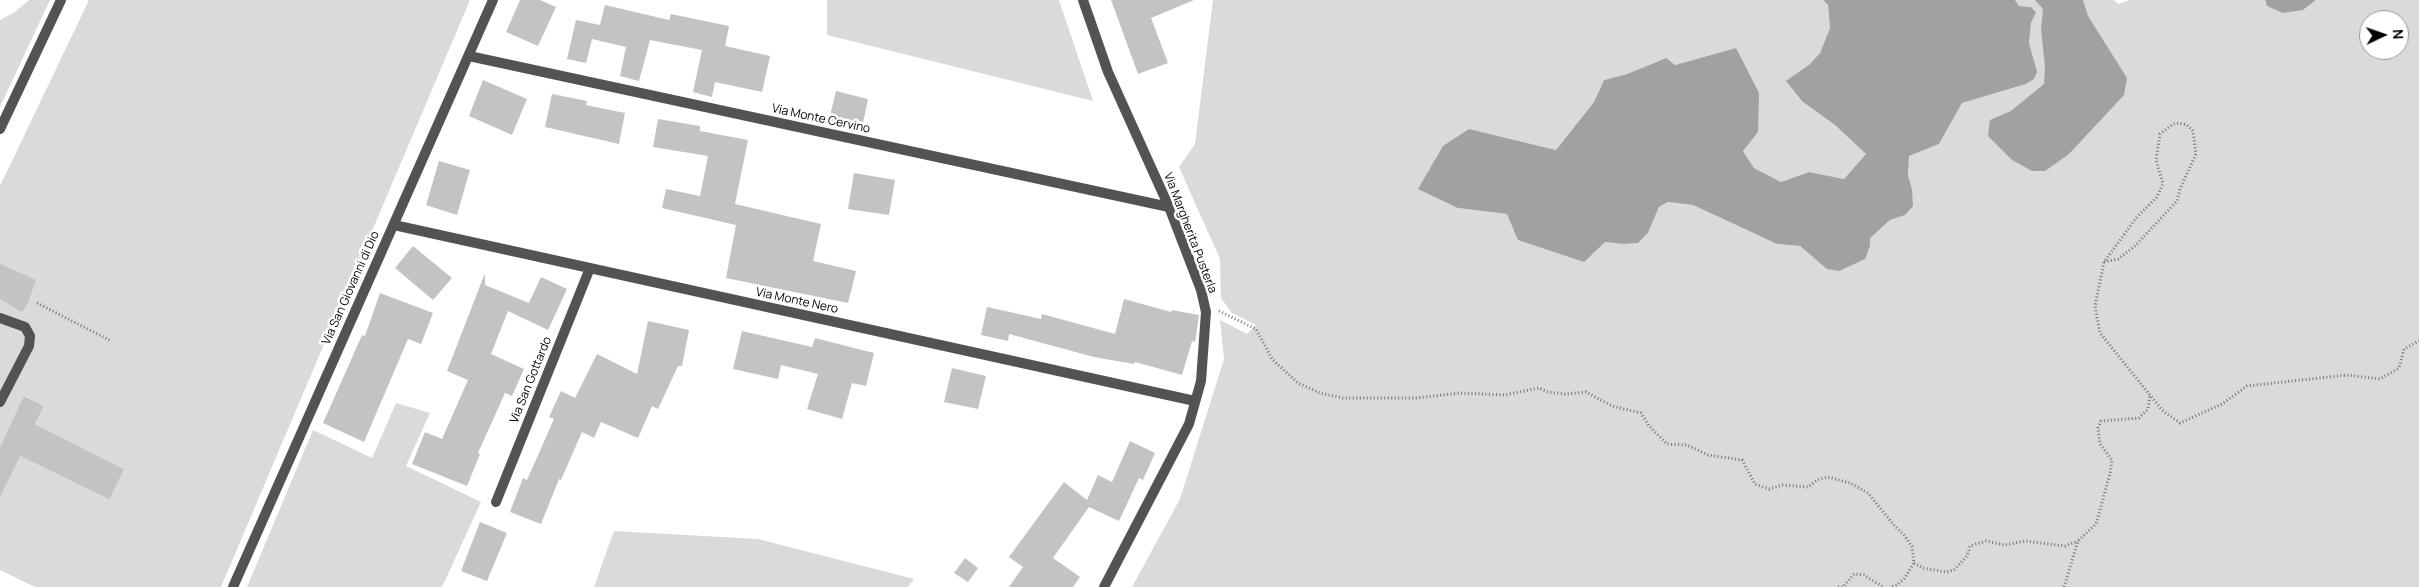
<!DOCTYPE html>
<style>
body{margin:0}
#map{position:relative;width:2419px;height:587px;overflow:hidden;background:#fff;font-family:Manrope,sans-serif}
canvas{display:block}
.north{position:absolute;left:2359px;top:10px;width:50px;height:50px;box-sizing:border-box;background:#fff;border:1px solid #999;border-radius:50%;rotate:87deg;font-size:14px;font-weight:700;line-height:20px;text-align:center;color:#000}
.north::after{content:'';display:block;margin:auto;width:18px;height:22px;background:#000;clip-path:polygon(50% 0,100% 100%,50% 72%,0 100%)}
</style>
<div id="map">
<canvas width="2419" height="587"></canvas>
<div class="north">N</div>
</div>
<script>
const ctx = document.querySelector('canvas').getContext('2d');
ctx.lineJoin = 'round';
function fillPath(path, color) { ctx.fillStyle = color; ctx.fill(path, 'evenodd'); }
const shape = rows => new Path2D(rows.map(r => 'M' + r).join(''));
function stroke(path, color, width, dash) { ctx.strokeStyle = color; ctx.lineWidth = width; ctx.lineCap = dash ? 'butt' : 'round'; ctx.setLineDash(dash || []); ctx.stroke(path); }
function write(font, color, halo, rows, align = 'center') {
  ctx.font = font + ' Manrope,sans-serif'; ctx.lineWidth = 5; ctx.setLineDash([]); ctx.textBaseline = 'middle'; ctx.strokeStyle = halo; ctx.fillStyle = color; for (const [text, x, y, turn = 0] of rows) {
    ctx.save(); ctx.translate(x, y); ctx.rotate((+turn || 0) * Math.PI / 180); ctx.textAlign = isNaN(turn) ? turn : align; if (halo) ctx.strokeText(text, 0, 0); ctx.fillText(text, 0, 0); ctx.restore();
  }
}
const green = shape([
 [29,0,50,0,0,107,0,20,15,12],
 [89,0,470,0,221,587,35,587,0,570,0,475,20,456,108,500,124,469,35,424,44,406,25,396,0,447,0,186],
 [827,0,1059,0,1093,101,827,35],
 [1213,0,1823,0,1828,5,1830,28,1820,53,1809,65,1803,102,1835,125,1866,154,1844,179,1809,172,1781,182,1754,168,1743,151,1758,131,1736,48,1675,65,1665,58,1627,74,1604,80,1594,102,1556,150,1469,129,1458,208,1507,214,1605,242,1624,244,1638,243,1648,233,1659,207,1668,202,1693,205,1777,244,1800,246,1814,258,1870,246,1869,238,1879,229,1890,220,1905,215,1912,189,1908,175,1909,156,1939,144,1962,103,2026,84,2034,79,2029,43,2031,23,2036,12,2031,7,2019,6,2015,0,2114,0,2118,4,2130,0,2265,0,2267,6,2303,10,2316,0,2419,0,2419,587,1132,587,1180,499,1224,359,1220,320,1247,334,1256,325,1232,313,1221,298,1220,259,1179,167,1195,144],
 [2369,20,2399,20,2399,50,2369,50],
 [396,403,430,413,406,466,481,502,442,587,247,587,313,430,372,458],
 [614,531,758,539,914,579,908,587,594,587]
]);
const water = shape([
 [1823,0,2015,0,2019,6,2031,7,2036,12,2031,23,2029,43,2037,72,2034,79,2026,84,1962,103,1939,144,1909,156,1908,175,1912,189,1913,206,1905,215,1890,220,1870,238,1870,246,1865,259,1839,271,1827,269,1800,246,1777,244,1693,205,1668,202,1659,207,1648,233,1638,243,1624,244,1605,242,1584,262,1518,240,1507,214,1458,208,1418,189,1443,146,1469,129,1556,150,1594,102,1604,80,1627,74,1666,58,1675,65,1736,48,1759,93,1758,132,1743,151,1754,168,1781,182,1809,172,1844,179,1866,154,1835,125,1803,102,1786,81,1809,65,1820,53,1830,28,1828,5],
 [2035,0,2083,0,2088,16,2127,78,2124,95,2069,154,2045,171,2032,171,2012,160,1988,136,1990,120,2011,111,2044,84,2045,67,2041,29,2043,9],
 [2265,0,2316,0,2303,10,2283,13,2267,6]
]);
const building = shape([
 [520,0,540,0,556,7,538,46,506,32],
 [1111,0,1194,0,1151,18,1168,63,1138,74],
 [605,5,669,20,671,14,729,26,725,46,770,56,762,92,715,82,712,97,693,92,702,50,650,40,639,81,620,76,626,47,592,39,586,63,567,59,576,20,600,25],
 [483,80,527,99,512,135,469,116],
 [836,91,868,99,862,128,829,120],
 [552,94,587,101,586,105,625,113,619,144,545,127],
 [658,119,700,126,700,131,748,140,735,204,821,224,813,261,856,271,848,303,726,278,736,225,662,208,666,189,700,196,708,156,653,147],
 [439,161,470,170,457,215,426,205],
 [854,173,895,180,889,215,848,209],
 [413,246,452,278,433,300,395,268],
 [0,264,36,280,27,305,22,312,0,299],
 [485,273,485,285,529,303,541,277,567,289,548,330,508,311,491,354,524,369,512,396,505,393,478,453,480,454,467,486,412,464,425,432,442,439,468,380,447,371],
 [380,293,433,313,421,344,408,339,364,442,323,423,362,335,365,336],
 [1124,299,1171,312,1172,310,1199,315,1195,342,1192,341,1182,375,1135,362,1134,364,1094,357,1009,334,1008,341,981,335,987,307,1041,319,1042,314,1115,334],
 [648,321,689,330,682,366,678,366,658,409,652,406,638,438,601,422,594,438,582,432,561,480,559,479,541,524,510,512,523,478,527,480,554,419,549,417,561,391,575,398,597,354,637,374],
 [742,331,812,347,815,338,874,353,866,386,852,383,842,419,807,409,818,374,781,365,778,379,733,369],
 [952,368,986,376,978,409,944,402],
 [24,396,44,406,35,424,124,469,109,500,20,456,0,497,0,447],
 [1130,441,1155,453,1143,480,1139,478,1119,521,1089,507,1053,558,1080,577,1073,587,1009,587,1023,567,1009,557,1064,482,1087,500,1098,475,1112,482],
 [480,522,507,533,487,581,461,571],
 [965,558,978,568,968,582,954,573]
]);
const path = shape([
 [2104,262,2118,259,2134,247,2177,201,2180,189,2196,154,2193,131,2187,125,2179,123,2173,124,2160,134,2156,160,2163,184,2157,197,2137,217,2104,262,2095,306,2100,333,2162,410,2180,423,2222,404,2247,386,2347,375,2380,379,2399,368,2404,349,2419,341],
 [37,303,111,341],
 [1219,311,1256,329,1272,359,1298,383,1320,393,1343,398,1417,398,1460,393,1505,395,1539,388,1548,392,1565,394,1586,392,1612,406,1641,413,1649,426,1667,444,1687,445,1708,455,1742,460,1755,484,1769,489,1783,485,1808,487,1817,480,1828,477,1850,483,1868,493,1893,524,1904,535,1912,547,1914,563,1904,579,1897,585,1890,587],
 [1914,563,1923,568,1946,572,1954,570,1967,556,1970,546,1986,541,2005,545,2025,541,2065,546,2078,541],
 [1838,587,1843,587,1854,574,1864,575,1883,587],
 [2064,587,2078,541,2096,524,2110,474,2112,460,2100,444,2098,428,2101,421,2139,418,2148,409,2150,395]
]);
const service = shape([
 [0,318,25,327,30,336,29,346,0,402]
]);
const minor = shape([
 [469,56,1169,207],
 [0,129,61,0],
 [394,225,1195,401],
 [496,502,590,268],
 [233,587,493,0]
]);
const tertiary = shape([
 [1083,0,1108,72,1169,207,1201,290,1206,312,1201,381,1189,424,1104,587]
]);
const streetNames = [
 ["Via Monte Cervino",821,119,12],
 ["Via Margherita Pusterla",1190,233,69],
 ["Via San Giovanni di Dio",351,288,-66],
 ["Via Monte Nero",797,301,12],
 ["Via San Gottardo",531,380,-68]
];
fillPath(green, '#dadada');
fillPath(water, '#a1a1a1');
fillPath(building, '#c3c3c3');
stroke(path, '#757575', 3, [1, 2.5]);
stroke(service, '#535353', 10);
stroke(minor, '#535353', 10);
stroke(tertiary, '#535353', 10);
write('12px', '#000', '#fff', streetNames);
</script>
